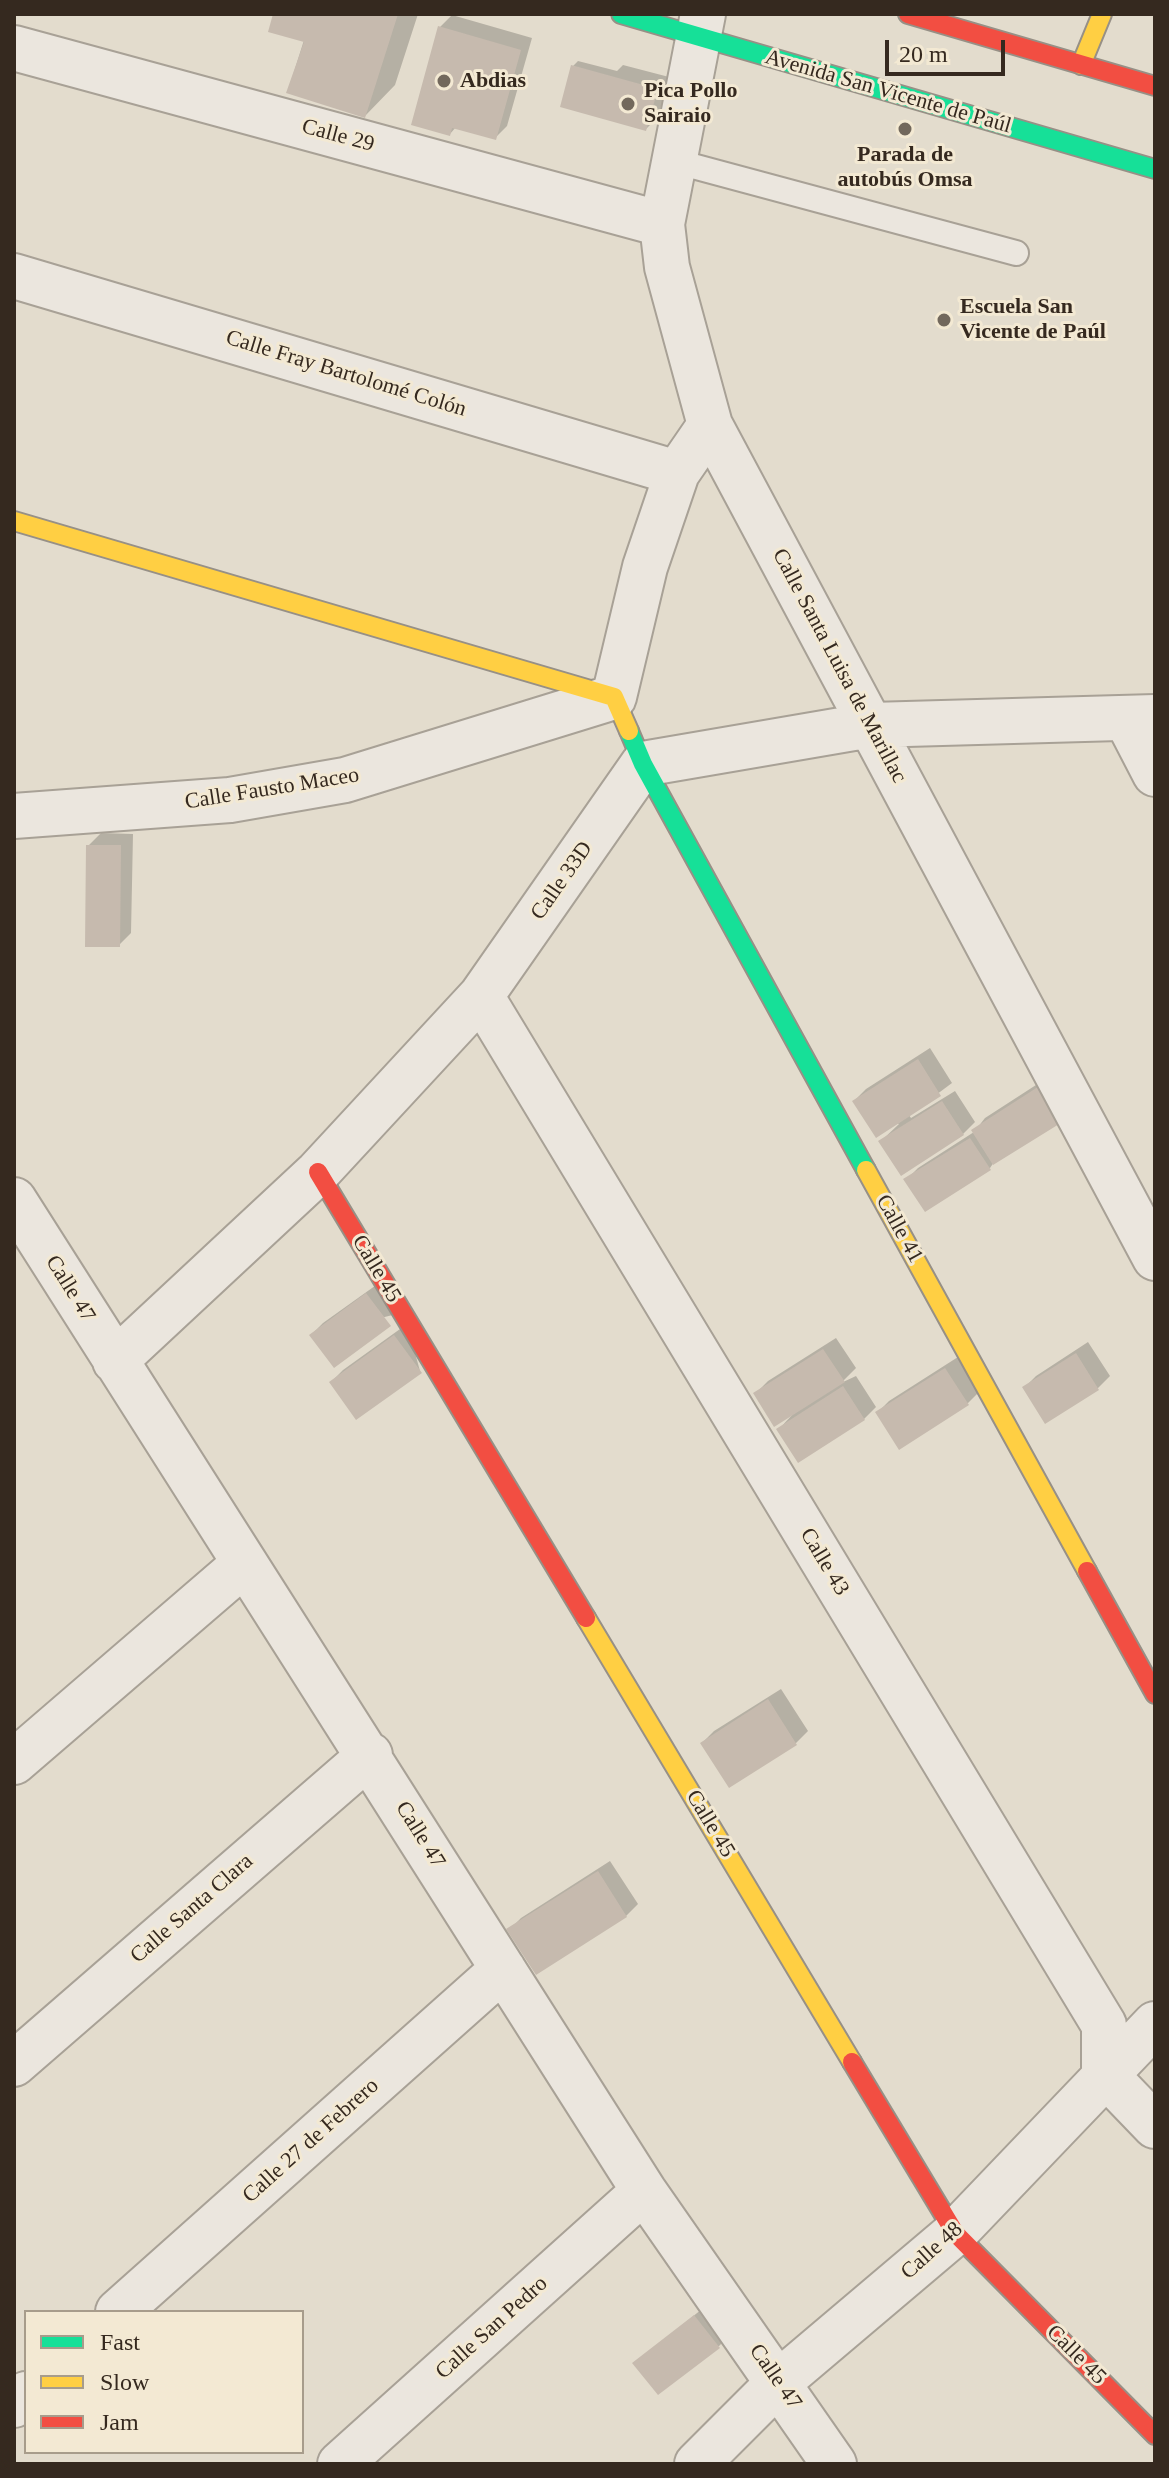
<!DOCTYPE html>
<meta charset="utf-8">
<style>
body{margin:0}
#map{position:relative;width:1169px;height:2478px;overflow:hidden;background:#e3dccd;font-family:"Times New Roman",serif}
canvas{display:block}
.frame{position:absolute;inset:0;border:16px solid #35291f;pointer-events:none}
.legend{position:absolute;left:24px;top:2310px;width:280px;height:144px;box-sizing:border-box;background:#f3e9d3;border:2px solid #a79c8b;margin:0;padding:10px 14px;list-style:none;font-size:24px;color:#35291f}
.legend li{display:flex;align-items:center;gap:16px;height:40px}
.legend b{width:40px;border:2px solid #a79c8b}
.scale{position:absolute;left:885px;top:40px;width:120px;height:36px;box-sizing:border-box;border:4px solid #35291f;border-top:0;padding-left:10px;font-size:24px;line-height:28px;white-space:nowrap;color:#35291f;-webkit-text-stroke:6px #f3e9d3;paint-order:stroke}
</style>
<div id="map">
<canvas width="1169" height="2478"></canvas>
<div class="frame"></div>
<ul class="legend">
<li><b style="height:10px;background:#16e098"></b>Fast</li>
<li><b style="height:10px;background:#ffcf43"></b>Slow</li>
<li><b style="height:10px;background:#f24e42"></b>Jam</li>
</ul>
<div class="scale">20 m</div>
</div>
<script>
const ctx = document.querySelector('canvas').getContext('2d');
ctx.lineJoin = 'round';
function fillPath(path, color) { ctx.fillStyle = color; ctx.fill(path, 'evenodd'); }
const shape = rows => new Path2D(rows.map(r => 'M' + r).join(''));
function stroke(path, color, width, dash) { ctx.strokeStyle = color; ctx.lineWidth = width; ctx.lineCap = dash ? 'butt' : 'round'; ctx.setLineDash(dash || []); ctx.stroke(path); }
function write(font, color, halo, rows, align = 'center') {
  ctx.font = font + ' "Times New Roman",serif'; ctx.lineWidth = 6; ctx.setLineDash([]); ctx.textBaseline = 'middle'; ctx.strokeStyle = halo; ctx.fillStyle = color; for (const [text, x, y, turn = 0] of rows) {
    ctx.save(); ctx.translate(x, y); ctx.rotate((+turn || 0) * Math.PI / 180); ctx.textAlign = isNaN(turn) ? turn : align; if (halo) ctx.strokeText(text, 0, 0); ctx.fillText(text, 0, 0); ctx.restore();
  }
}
const shadow = shape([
 [275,14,418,14,395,85,365,116,288,91,304,40],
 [452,15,532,38,507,126,495,138,456,127,450,134,440,27],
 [578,61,617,71,623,65,669,77,658,117,646,129,573,66],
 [101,833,133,834,131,933,119,945,88,846],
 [930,1048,952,1083,909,1115,911,1118,955,1091,975,1122,963,1134,881,1141,899,1124,854,1101,866,1089],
 [1053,1074,990,1168,906,1180,918,1168,974,1132,985,1118],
 [379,1283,401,1313,311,1335,323,1323],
 [407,1324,420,1371,331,1382,343,1370],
 [836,1338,856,1368,841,1383,856,1376,876,1407,864,1419,779,1429,793,1414,756,1393,768,1381],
 [1088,1342,1110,1376,1098,1388,1045,1422,1024,1388,1036,1376],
 [958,1357,980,1391,968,1403,899,1447,877,1413,889,1401],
 [781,1689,808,1731,796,1743,729,1785,702,1743,714,1731],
 [610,1861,638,1904,626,1916,509,1930,521,1918],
 [707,2305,731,2334,719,2346,635,2363]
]);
const building = shape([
 [273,14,398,14,365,118,286,93,304,42,268,32],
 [438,26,521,50,496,140,452,128,450,136,411,125],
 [571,65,658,89,646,131,560,107],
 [86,845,121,845,120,947,85,947],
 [918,1059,941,1096,876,1138,852,1101],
 [1041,1085,1064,1121,993,1165,971,1130],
 [942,1101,964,1135,901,1176,878,1141],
 [970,1138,991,1170,925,1212,903,1179],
 [366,1293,391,1326,334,1368,309,1335],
 [394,1335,422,1373,356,1420,329,1382],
 [823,1349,845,1382,774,1427,753,1393],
 [1076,1353,1099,1390,1045,1424,1022,1387],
 [945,1368,969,1405,899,1450,875,1412],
 [843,1386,865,1420,798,1463,776,1429],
 [768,1699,797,1745,729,1788,700,1743],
 [598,1871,627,1917,536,1975,506,1929],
 [694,2315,720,2348,658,2395,632,2363]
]);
const lane = shape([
 [674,161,1016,253]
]);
const street = shape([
 [703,14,662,224,667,267,710,425,1155,1258],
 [14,48,662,224],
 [14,276,677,473],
 [1126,718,1155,774],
 [14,816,230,800,345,780,614,697,645,567,677,473,710,425],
 [481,996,1104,2025,1104,2073,1155,2126],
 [14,1200,644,2191,834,2464],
 [115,1361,318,1172,481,996,643,764,871,725,1155,717],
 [14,1762,244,1564],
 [14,2064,370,1755],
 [118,2312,503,1969],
 [14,2405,26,2394],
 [340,2464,644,2191],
 [697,2464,779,2382,955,2233,1155,2024]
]);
const fast = shape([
 [621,14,1155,169],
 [629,731,643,764,866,1170]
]);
const slow = shape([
 [1081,65,1102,14],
 [14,521,614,697,629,731],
 [866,1170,1087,1571],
 [586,1618,852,2062]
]);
const jam = shape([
 [908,14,1155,86],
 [318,1172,586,1618],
 [1087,1571,1155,1694],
 [852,2062,955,2233,1155,2435]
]);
const markers = [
 [444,81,8,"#72685c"],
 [628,104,8,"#72685c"],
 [905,129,8,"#72685c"],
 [944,320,8,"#72685c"]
];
const poiNames = [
 ["Abdias",460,81],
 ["Pica Pollo",644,91],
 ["Sairaio",644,116],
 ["Parada de",905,155,"center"],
 ["autobús Omsa",905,180,"center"],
 ["Escuela San",960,307],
 ["Vicente de Paúl",960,332]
];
const streetNames = [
 ["Avenida San Vicente de Paúl",888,92,16],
 ["Calle 29",338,136,15],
 ["Calle Fray Bartolomé Colón",346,374,17],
 ["Calle Santa Luisa de Marillac",839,666,62],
 ["Calle Fausto Maceo",272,789,-9],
 ["Calle 33D",562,881,-55],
 ["Calle 41",899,1229,61],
 ["Calle 45",376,1269,59],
 ["Calle 47",70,1289,58],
 ["Calle 43",824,1562,59],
 ["Calle 45",710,1824,59],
 ["Calle 47",420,1835,58],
 ["Calle Santa Clara",192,1909,-41],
 ["Calle 27 de Febrero",311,2141,-42],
 ["Calle 48",932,2251,-42],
 ["Calle San Pedro",492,2328,-42],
 ["Calle 45",1076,2355,45],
 ["Calle 47",775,2377,55]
];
fillPath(shadow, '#0003');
fillPath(building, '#c6baae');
stroke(lane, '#a8a196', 28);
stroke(street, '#a8a196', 48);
stroke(fast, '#979086', 22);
stroke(slow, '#979086', 22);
stroke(jam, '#979086', 22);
stroke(lane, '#ebe6de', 24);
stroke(street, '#ebe6de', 44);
stroke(fast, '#16e098', 18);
stroke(slow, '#ffcf43', 18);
stroke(jam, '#f24e42', 18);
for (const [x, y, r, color] of markers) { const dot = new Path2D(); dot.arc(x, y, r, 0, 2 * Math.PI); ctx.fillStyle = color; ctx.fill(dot); stroke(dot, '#f3e9d3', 3); }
write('bold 22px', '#35291f', '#f3e9d3', poiNames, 'left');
write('22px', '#35291f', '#f3e9d3', streetNames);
</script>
